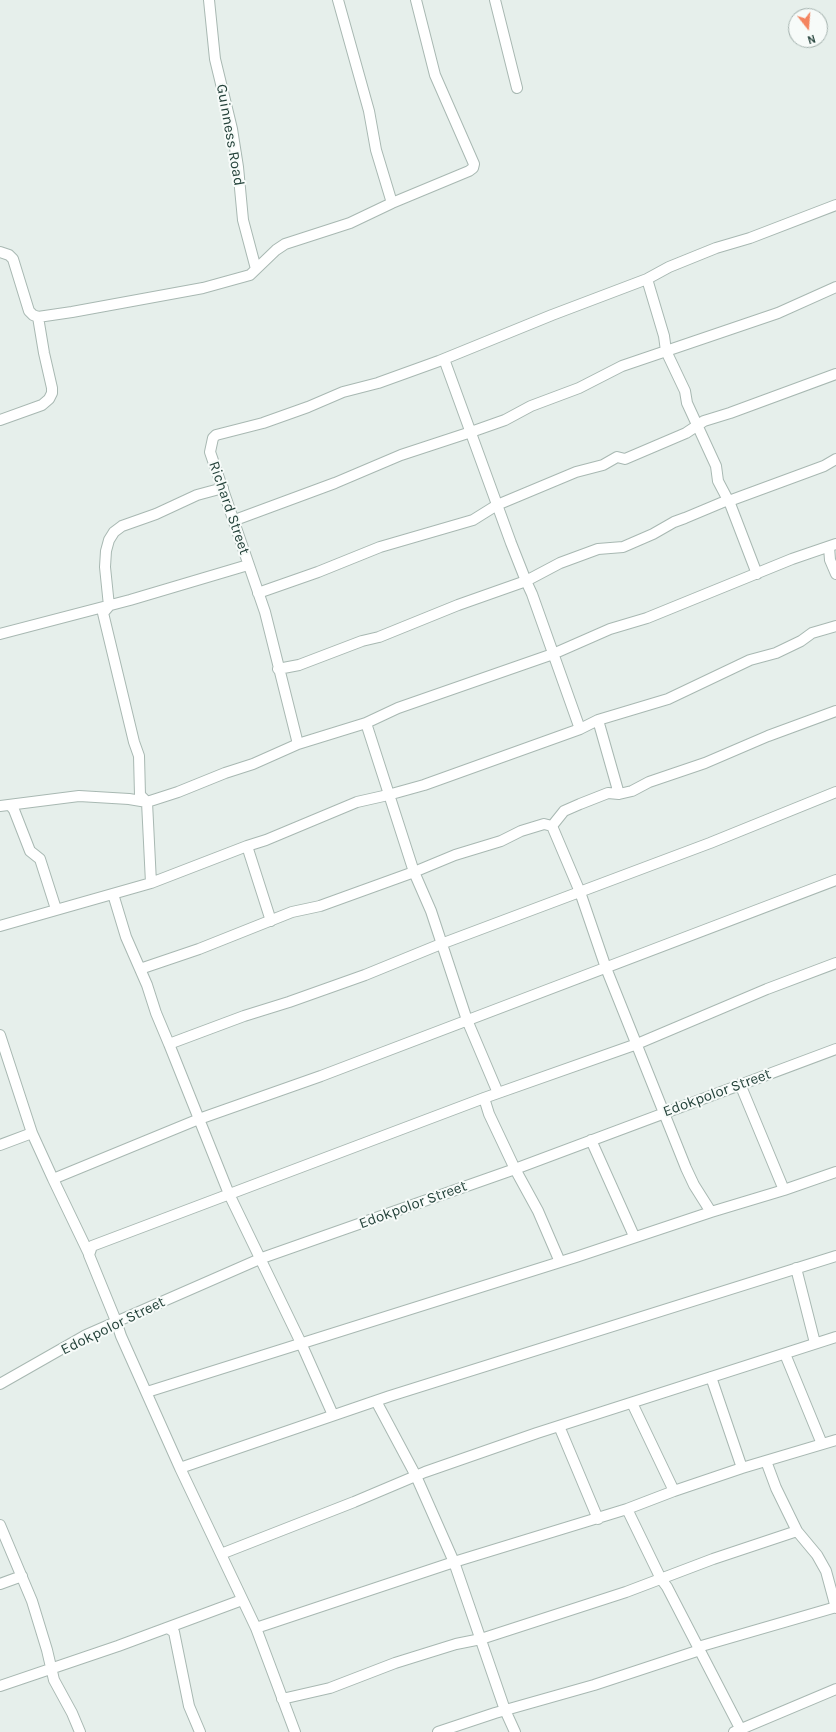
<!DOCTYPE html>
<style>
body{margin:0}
#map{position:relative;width:836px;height:1732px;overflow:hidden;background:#e6efeb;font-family:Karla,sans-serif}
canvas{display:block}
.north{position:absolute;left:788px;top:8px;width:40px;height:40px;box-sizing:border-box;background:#f7fbf9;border:1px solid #a3b1ad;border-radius:50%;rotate:163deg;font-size:11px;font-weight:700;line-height:16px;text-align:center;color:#24423a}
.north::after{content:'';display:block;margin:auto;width:14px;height:18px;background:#f4845f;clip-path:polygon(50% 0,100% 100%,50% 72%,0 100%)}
</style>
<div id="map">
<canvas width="836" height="1732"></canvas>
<div class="north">N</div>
</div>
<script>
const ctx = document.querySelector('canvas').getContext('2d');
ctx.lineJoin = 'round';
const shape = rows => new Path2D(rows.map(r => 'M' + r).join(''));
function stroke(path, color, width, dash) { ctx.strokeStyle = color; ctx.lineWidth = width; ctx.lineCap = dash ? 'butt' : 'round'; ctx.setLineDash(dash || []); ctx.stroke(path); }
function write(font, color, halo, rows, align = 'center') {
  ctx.font = font + ' Karla,sans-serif'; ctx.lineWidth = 4; ctx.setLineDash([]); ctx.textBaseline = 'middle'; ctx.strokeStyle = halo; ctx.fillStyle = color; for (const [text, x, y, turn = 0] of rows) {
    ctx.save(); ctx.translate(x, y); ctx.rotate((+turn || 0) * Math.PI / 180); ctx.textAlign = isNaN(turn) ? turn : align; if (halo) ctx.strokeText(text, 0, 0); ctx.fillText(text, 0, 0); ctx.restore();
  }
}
const minor = shape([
 [209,0,215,59,232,129,238,167,243,220,256,269],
 [338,0,369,111,376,150,392,203],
 [495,0,517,88],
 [0,252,9,255,13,259,29,311,33,315,38,317,72,312,203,288,250,275,276,250,285,244,350,223,392,203,469,171,473,168,474,164,435,75,416,0],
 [647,279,664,336,666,351,685,391,687,403,716,466,718,481,728,500],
 [444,359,511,543,526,581,532,594,580,729],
 [0,420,42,405,49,399,52,393,52,388,44,353,38,317],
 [729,501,757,574],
 [235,520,335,483,401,455,471,432,505,420,531,406,579,388,622,366,778,313,836,287],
 [836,544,792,559,647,618,610,629,553,654,398,708,366,723,414,872,455,855,501,841,521,831,544,824,552,826,564,811,580,804,608,793,619,794,632,791,649,782,705,763,768,736,836,711],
 [829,547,830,560,836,574],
 [258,593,318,572,380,547,473,520,497,505,576,472,603,465,617,457,625,459,686,433,704,421,730,413,836,374],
 [0,634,130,600,248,565],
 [278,669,299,665,362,641,379,637,458,605,526,581,560,563,598,549,623,547,653,534,674,522,685,518,728,500,729,501,824,466,836,459],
 [598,720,619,794],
 [298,744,265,612,210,452,213,438,216,435,263,423,308,407,343,392,378,383,439,361,552,315,647,279,669,267,716,248,750,238,836,205],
 [10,805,14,810,30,851,40,859,56,909],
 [0,806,79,796,129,799,147,802,178,792,225,773,253,764,298,744,366,723],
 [552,826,580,892,606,968,686,1168,694,1185,711,1212],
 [247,846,271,921],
 [151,883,147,802,140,795,139,756,134,742,103,613,109,606,105,567,106,551,109,540,114,532,122,526,156,514,197,495,223,488],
 [113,894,126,937,147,985,156,1013,169,1044],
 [0,926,151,883,247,846,266,840,357,802,388,795,424,785,580,729,598,720,668,699,750,660,776,653,801,641,812,633,836,626],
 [140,969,199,949,292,912,320,906,414,872,431,911,467,1020,498,1093],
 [0,1035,32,1133,53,1179],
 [740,1084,784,1190],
 [484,1098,489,1114,515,1169,538,1211,560,1262],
 [591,1140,634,1236],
 [0,1145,32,1133],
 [89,1254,53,1179,199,1119,321,1076,836,880],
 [796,1268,815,1343],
 [785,1354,822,1444],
 [711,1377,742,1468],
 [0,1384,86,1335,262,1258,515,1169,836,1049],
 [147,1392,576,1257,711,1212,784,1190,836,1172],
 [376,1401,416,1476,454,1562,505,1710,515,1732],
 [632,1403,674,1491],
 [333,1415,301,1343,229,1194,169,1044,244,1016,289,1002,365,975,441,944,710,843,836,792],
 [559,1426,598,1519],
 [766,1461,776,1488,797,1531],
 [180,1468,390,1396,836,1256],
 [627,1509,661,1579,667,1587,742,1732],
 [0,1525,32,1601,47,1650,54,1680,72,1713,80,1732],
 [221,1554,354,1502,425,1472,537,1433,836,1337],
 [0,1584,22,1576],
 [168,1628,174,1632,189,1706,200,1732],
 [256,1628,454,1562,627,1509,674,1491,742,1468,836,1440],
 [698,1647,836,1607],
 [0,1686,118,1646,242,1600],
 [282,1699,330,1688,395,1663,456,1644,481,1639,552,1616,626,1592,713,1559,797,1531,817,1555,826,1571,836,1608],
 [295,1732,256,1628,180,1468,121,1336,116,1321,89,1255,92,1246,484,1098,637,1044,767,989,836,963],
 [438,1732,495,1713,594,1685,700,1650],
 [734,1732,836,1689]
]);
const streetNames = [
 ["Guinness Road",230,135,80],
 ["Richard Street",229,508,71],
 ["Edokpolor Street",717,1093,-20],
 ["Edokpolor Street",413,1205,-20],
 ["Edokpolor Street",113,1326,-26]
];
stroke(minor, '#a8b8b2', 12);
stroke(minor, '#fff', 10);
write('15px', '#24423a', '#f7fbf9', streetNames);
</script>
